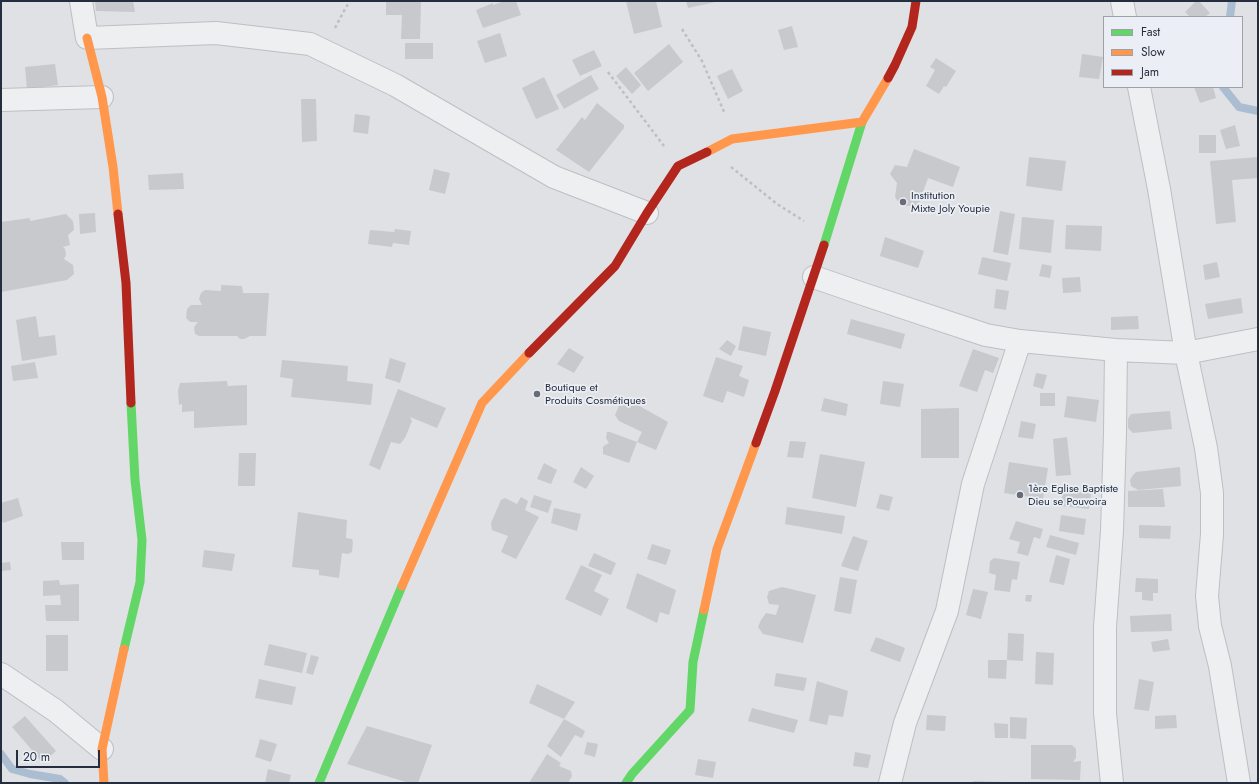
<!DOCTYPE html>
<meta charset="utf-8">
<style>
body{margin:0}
#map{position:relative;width:1259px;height:784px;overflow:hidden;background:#dfe1e4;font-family:Jost,sans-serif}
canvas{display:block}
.frame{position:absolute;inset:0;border:2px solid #252e3e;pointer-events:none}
.legend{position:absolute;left:1103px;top:16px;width:140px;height:72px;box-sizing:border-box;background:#ebeff5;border:1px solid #9ca2ac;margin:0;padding:5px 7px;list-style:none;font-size:12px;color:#252e3e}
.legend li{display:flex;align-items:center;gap:8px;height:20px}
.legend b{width:20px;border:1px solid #9ca2ac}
.scale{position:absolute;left:16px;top:750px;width:84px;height:18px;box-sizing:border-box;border:2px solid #252e3e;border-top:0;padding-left:5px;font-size:12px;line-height:14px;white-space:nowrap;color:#252e3e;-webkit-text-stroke:3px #ebeff5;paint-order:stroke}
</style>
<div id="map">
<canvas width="1259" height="784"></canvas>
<div class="frame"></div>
<ul class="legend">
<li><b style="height:5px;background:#63d668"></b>Fast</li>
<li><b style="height:5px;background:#ff974d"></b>Slow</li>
<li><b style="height:5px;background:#b3261e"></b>Jam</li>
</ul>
<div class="scale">20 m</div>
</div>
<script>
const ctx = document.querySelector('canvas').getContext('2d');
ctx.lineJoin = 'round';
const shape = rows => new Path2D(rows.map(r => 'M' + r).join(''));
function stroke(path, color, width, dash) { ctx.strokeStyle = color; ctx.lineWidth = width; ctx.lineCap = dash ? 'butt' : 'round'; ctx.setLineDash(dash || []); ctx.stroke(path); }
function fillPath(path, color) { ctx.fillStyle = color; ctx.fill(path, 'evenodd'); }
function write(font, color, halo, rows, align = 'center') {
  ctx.font = font + ' Jost,sans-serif'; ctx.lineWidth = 3.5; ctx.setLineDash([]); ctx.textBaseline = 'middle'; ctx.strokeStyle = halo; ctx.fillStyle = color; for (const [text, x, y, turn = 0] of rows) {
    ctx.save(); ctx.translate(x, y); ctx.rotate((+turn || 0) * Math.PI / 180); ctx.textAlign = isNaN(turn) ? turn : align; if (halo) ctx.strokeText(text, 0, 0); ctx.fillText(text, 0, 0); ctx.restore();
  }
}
const stream = shape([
 [1230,17,1232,1],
 [1223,87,1239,107,1258,111],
 [1,754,12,769,30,774,60,779,65,783]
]);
const building = shape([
 [95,1,133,1,135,12,96,11],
 [386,1,421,1,420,39,401,39,402,15,386,15],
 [504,1,516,1,521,15,483,28,476,10,493,3,493,5],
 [626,1,656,1,662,27,634,34],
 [686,1,716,1,716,2,688,8],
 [1196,1,1199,1,1210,13,1205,17,1190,17,1185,12],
 [792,26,798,47,784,50,778,30],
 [500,33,507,56,485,63,477,41],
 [405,43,433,43,433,59,405,59],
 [669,44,683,62,648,91,634,73],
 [594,50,602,66,580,76,572,60],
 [1082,54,1103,57,1099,79,1079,77],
 [936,58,956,71,946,87,944,86,939,94,926,86,935,70,930,67],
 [55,64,58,85,27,89,25,67],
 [626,67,641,85,632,94,616,76],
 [732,69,743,91,728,99,717,76],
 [591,75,599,89,564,109,556,95],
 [544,77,559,109,536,119,522,88],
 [1194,87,1213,87,1216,98,1200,103],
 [301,99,316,99,317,141,302,142],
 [597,103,624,125,624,128,589,172,556,150,582,117,585,120],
 [355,114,370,116,368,134,353,132],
 [1235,125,1240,146,1226,149,1220,130],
 [1199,135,1216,135,1216,153,1199,153],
 [914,149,960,167,953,187,928,178,918,206,901,206,895,197,897,183,890,174,895,165,907,167],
 [1029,157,1066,161,1062,191,1026,186],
 [1258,157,1258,178,1232,180,1236,222,1216,224,1210,161],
 [434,169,450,173,445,194,429,190],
 [183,173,184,189,149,190,148,175],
 [1000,211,1015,214,1008,255,993,252],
 [95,213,96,232,80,234,79,214],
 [66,214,73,221,74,230,68,235,70,245,63,247,65,249,66,255,64,259,73,265,74,274,67,280,1,292,1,222,30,218,30,221],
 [1022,217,1054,220,1051,253,1019,249],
 [1066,225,1102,226,1101,251,1065,249],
 [395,229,411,231,409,245,393,243,392,247,368,244,370,230,394,232],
 [885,237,924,251,918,268,880,256],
 [982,257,1011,263,1007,281,978,274],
 [1217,262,1220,277,1205,280,1203,265],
 [1042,264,1052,266,1050,278,1039,276],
 [1080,277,1081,292,1063,293,1062,278],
 [221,285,242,286,243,293,269,293,266,336,250,336,244,339,240,339,237,336,199,336,195,334,194,327,198,322,190,322,186,318,187,309,191,305,202,305,199,299,201,293,205,290,221,291],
 [996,289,1009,291,1006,310,994,308],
 [1241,298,1243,313,1208,319,1205,304],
 [36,316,39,337,55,335,57,355,22,361,16,320],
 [1138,316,1139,329,1111,330,1111,317],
 [851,319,905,334,901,349,847,334],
 [743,326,771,332,766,356,738,350],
 [727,340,736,346,731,356,719,349],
 [569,348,584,357,574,373,557,364],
 [973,349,999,358,993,373,985,370,977,392,959,386],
 [716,357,743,366,739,376,749,380,744,397,727,391,723,403,703,396],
 [390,358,406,363,400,383,385,378],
 [282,360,348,366,347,381,373,384,371,405,291,397,293,379,280,377],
 [35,362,38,378,13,381,11,366],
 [1036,373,1047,375,1043,389,1033,386],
 [227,381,228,386,247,385,247,425,194,428,194,411,182,412,182,404,179,405,178,391,180,383],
 [883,381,904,384,900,407,880,404],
 [398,389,446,408,437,428,410,417,412,421,405,438,400,444,391,442,380,470,369,465],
 [1040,393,1055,393,1055,406,1040,406],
 [1067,396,1099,400,1096,422,1064,417],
 [824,398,848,404,846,416,821,411],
 [627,399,668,422,656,450,637,442,642,432,619,421,615,415,621,401],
 [959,408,959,458,921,458,921,409],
 [1170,411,1172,429,1133,433,1128,428,1128,419,1131,414],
 [1021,421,1036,424,1033,439,1018,437],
 [607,432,610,432,637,442,629,463,603,454,603,447,605,445,609,443,606,438],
 [1067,437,1071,475,1056,476,1053,439],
 [790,441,806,442,803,458,787,457],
 [239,453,256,453,255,486,238,486],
 [820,454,865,462,856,507,812,498],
 [1009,462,1048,468,1043,499,1004,493],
 [544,463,557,470,551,484,537,479],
 [581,467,594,476,586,489,573,482],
 [1180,467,1181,486,1138,490,1131,486,1130,480,1133,475,1136,472],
 [1163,489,1165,507,1128,507,1128,491],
 [1063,491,1091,493,1089,509,1061,506],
 [880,494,893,497,889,511,876,508],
 [534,495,552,501,548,513,530,507],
 [521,497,528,501,525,510,539,517,516,559,501,552,508,536,492,530,491,523,501,500,505,498,517,504],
 [18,498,23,516,3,523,1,517,1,503],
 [787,507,845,516,842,534,785,524],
 [554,508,581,514,577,531,551,523],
 [298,512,347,520,346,538,352,539,353,542,352,552,348,554,342,553,339,578,319,575,319,570,292,567],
 [1061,515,1086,519,1084,535,1059,531],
 [1016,521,1043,529,1040,539,1034,537,1028,556,1017,553,1020,542,1009,539],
 [1139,525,1171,526,1170,539,1139,538],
 [1050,535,1079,543,1076,555,1046,547],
 [853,536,868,541,858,571,841,566],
 [61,542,84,542,84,560,62,560],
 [652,544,671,550,666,565,647,559],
 [204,550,235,554,232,571,202,567],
 [594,553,616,563,611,575,588,566],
 [1056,555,1070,559,1064,585,1049,582],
 [994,558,1020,562,1017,580,1012,579,1010,592,994,590,996,575,989,573,990,561],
 [10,562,11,570,1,571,1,563],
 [581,565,602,575,594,591,609,599,601,616,565,599],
 [637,573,676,590,669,615,660,612,657,623,626,608],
 [840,577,857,580,851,614,834,611],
 [1136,578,1158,579,1158,593,1153,593,1153,601,1142,600,1142,592,1135,592],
 [59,580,60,585,79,584,79,621,46,621,45,605,61,605,60,595,43,596,43,581],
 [782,587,816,595,803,643,763,634,758,627,761,620,766,613,776,615,779,605,769,604,767,597,769,591],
 [973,589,988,592,981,619,966,615],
 [1026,595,1032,595,1031,602,1025,601],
 [1171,614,1172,631,1131,632,1130,616],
 [1008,633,1024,634,1023,661,1007,660],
 [46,635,68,635,68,671,46,671],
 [876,637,905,648,900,662,870,651],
 [1168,639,1170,650,1153,652,1151,642],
 [269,644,307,653,302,673,264,665],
 [1036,652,1054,653,1053,685,1035,684],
 [311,655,319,657,313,675,306,673],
 [988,660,1007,660,1006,679,988,678],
 [776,673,807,678,804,691,774,686],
 [259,679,296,687,292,705,255,698],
 [1139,679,1154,682,1149,711,1134,709],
 [817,681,848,691,843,717,829,715,827,725,809,721],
 [537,684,575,702,564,719,529,703],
 [752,708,798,720,794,733,748,721],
 [927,715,946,716,945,731,926,730],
 [1176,715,1177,728,1155,729,1155,716],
 [25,716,56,751,43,763,12,727],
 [1010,717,1027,718,1026,739,1010,738],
 [564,719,585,731,582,738,575,735,561,757,547,746],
 [994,723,1008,724,1008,738,995,738],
 [367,726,432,745,418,783,409,783,347,764],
 [260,739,277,744,271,762,255,757],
 [587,742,598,744,595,757,584,754],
 [1031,745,1072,745,1076,749,1076,758,1073,762,1081,761,1080,780,1031,779],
 [855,752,871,755,868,768,853,766],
 [547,754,561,763,559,766,571,771,572,776,568,783,529,783],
 [698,759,716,762,713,778,695,775],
 [268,769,291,775,289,783,265,783],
 [973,781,1006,782,1006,783,973,783]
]);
const path = shape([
 [335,28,345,9,350,1],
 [682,29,702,61,725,114],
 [608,72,664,146],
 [731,167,777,204,804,221]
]);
const street = shape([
 [81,1,87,38,216,33,310,44,395,85,554,177,647,213],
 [1122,1,1125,17],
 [1139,87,1159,189,1186,353,1206,448,1212,493,1212,534,1207,596,1210,626,1220,666,1239,783],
 [1,100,102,97],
 [814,277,863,294,986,335,1020,341,1116,350,1186,353,1258,339],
 [1,674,56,711,102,749],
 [890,783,905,723,947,611,973,484,1020,341],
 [1112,783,1105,713,1105,627,1112,531,1115,433,1116,350]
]);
const fast = shape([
 [824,245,862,122],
 [124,649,140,582,142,540,135,480,131,403],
 [319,783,402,586],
 [626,783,632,774,690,710,693,662,704,610]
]);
const slow = shape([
 [87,38,102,97,113,167,118,214],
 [707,152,732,139,862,122,888,78],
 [402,586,482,403,529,353],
 [704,610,717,549,756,443],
 [104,783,102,749,124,649]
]);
const jam = shape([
 [888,78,895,65,912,27,916,1],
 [118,214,126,283,131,403],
 [529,353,615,266,647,213,678,166,707,152],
 [756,443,775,391,824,245]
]);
const markers = [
 [903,202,4,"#666d78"],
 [537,394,4,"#666d78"],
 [1020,495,4,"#666d78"]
];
const poiNames = [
 ["Institution",911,196],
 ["Mixte Joly Youpie",911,209],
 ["Boutique et",545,388],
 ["Produits Cosmétiques",545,401],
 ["1ère Eglise Baptiste",1028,489],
 ["Dieu se Pouvoira",1028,502]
];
stroke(stream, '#abbdd1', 8);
fillPath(building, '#c7c9cc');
stroke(street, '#bdbfc2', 24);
stroke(path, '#bebfc4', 2.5, [3, 3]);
stroke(street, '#eeeff1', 22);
stroke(fast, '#63d668', 9);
stroke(slow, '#ff974d', 9);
stroke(jam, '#b3261e', 9);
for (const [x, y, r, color] of markers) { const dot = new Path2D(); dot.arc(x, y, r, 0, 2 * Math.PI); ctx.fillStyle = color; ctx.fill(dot); stroke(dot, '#ebeff5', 1.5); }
write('11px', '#252e3e', '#ebeff5', poiNames, 'left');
</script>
